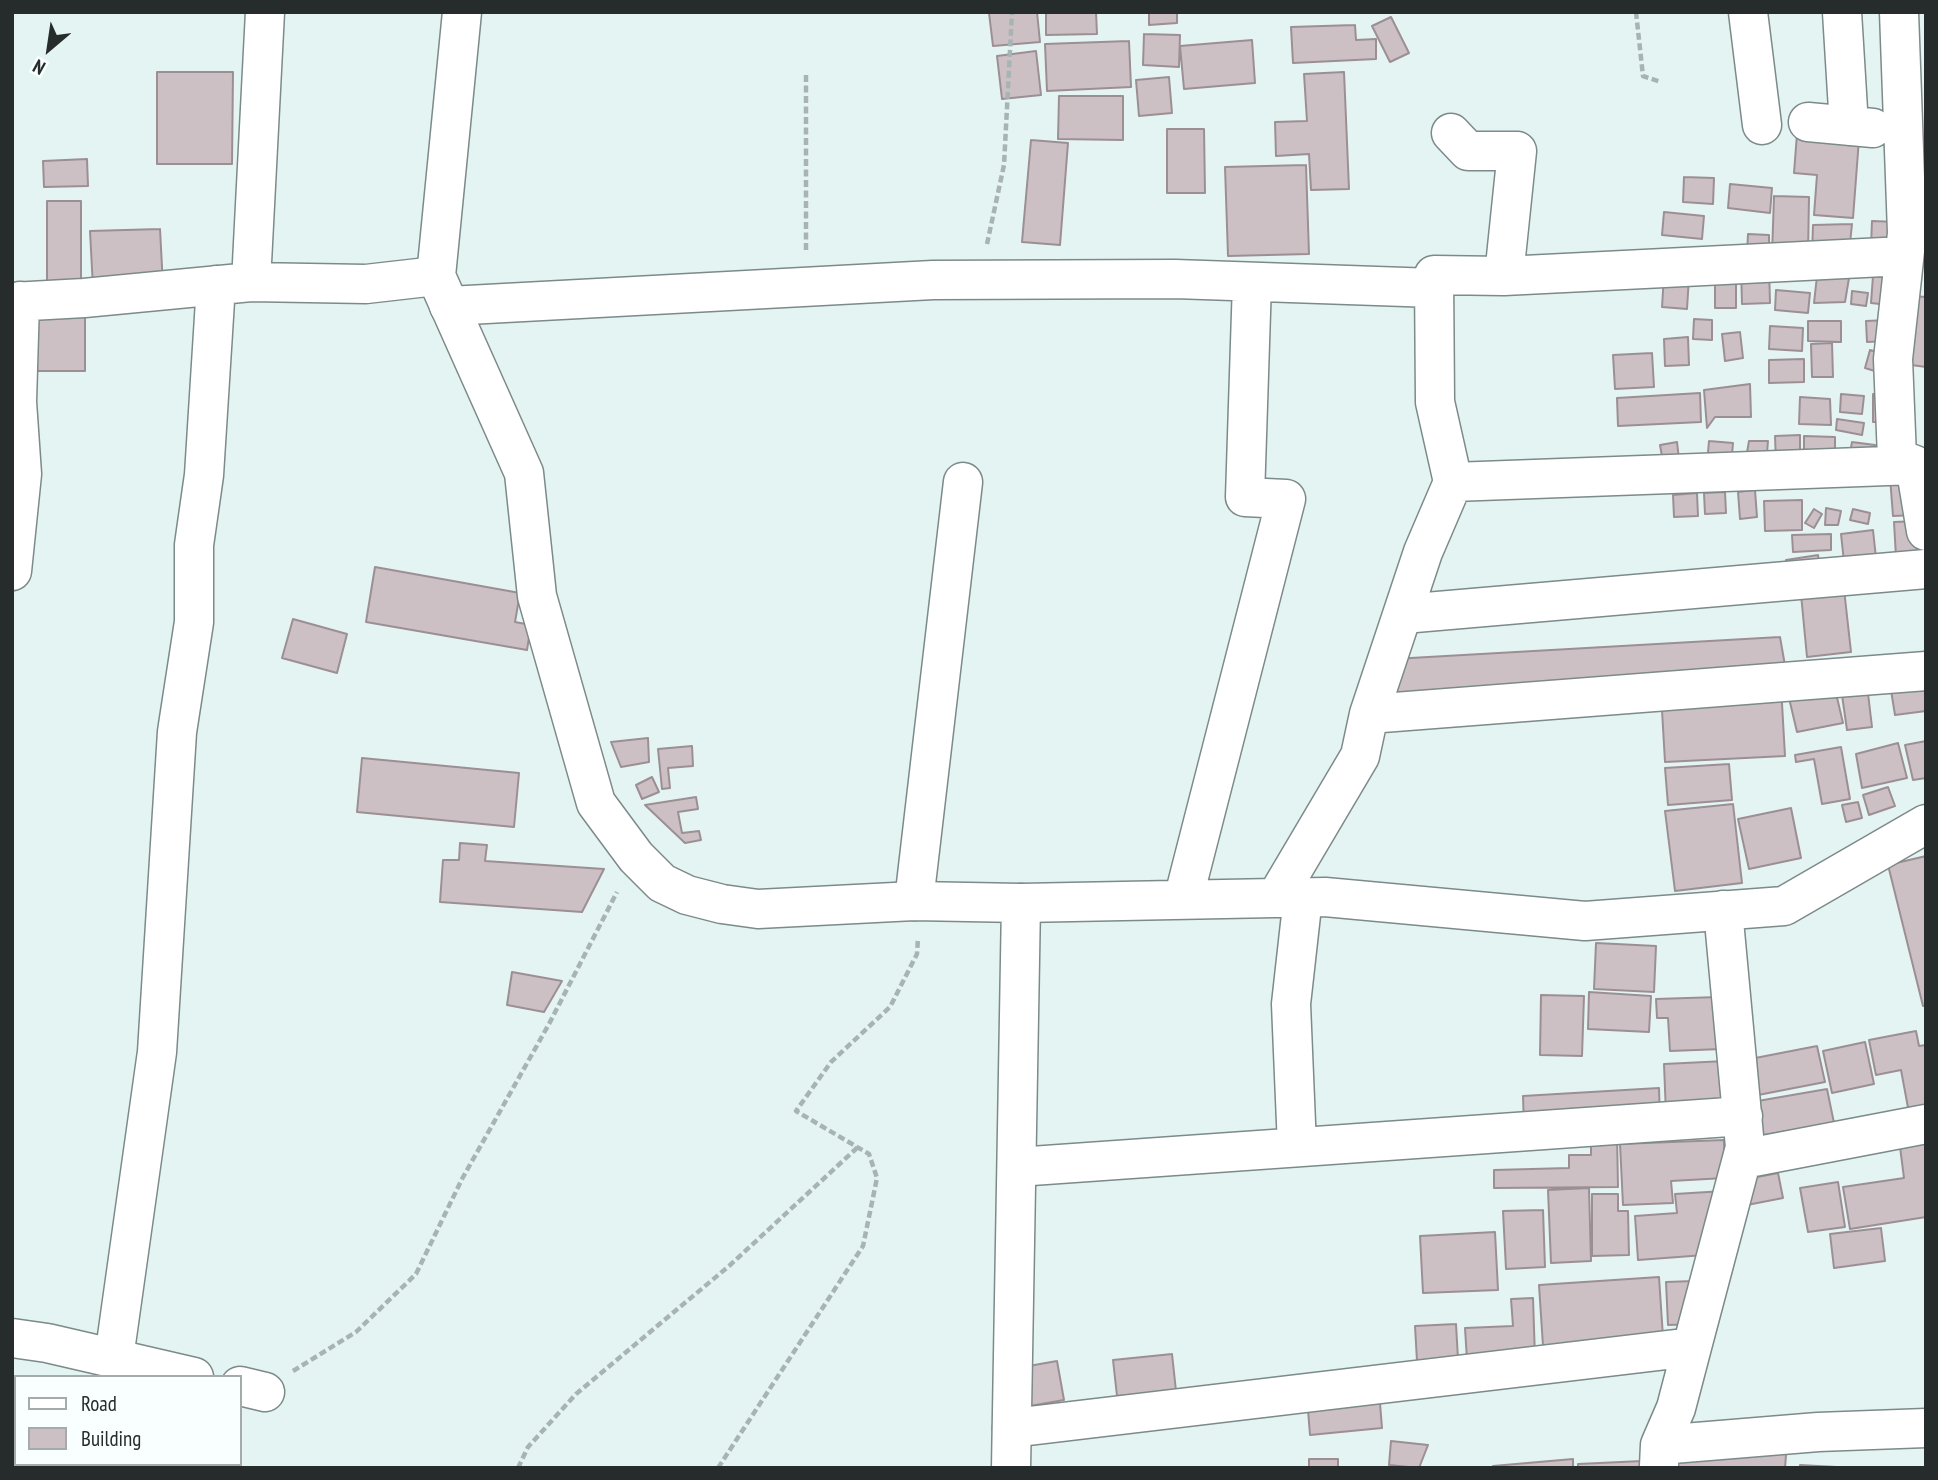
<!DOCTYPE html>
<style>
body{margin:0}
#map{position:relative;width:1938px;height:1480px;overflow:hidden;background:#e4f4f3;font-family:"PT Sans Narrow",sans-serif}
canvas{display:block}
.frame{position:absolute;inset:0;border:14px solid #262c2c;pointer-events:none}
.legend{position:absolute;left:14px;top:1375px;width:228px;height:91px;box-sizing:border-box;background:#f8fffe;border:2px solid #a4abaa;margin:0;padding:9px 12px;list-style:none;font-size:21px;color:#262c2c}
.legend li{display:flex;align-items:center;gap:14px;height:35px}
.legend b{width:35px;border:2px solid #a4abaa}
.north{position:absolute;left:14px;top:14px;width:70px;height:70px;-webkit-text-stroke:5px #f8fffe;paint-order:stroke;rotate:209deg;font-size:19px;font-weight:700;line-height:28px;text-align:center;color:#262c2c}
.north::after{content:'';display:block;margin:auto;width:24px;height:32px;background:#262c2c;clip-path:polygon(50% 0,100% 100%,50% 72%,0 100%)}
</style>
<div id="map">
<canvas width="1938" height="1480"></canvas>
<div class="frame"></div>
<ul class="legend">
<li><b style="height:9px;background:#fff"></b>Road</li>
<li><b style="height:19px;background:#cdc0c5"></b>Building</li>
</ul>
<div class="north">N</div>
</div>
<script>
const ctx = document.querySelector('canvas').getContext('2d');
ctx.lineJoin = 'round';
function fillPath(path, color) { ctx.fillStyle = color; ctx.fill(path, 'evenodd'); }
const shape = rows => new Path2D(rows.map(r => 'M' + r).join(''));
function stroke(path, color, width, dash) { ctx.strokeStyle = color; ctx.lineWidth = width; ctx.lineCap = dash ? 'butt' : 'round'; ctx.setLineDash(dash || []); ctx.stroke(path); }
const building = shape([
 [1037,12,1040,42,993,46,989,13,1037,12],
 [1096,12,1097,34,1046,35,1046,13,1096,12],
 [1149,12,1177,12,1177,23,1149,25,1149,12],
 [1391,17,1409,53,1390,62,1372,26,1391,17],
 [1355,25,1356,40,1376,39,1376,59,1293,63,1291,27,1355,25],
 [1144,34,1180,35,1179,67,1143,65,1144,34],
 [1252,40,1255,83,1184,89,1180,46,1252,40],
 [1129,41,1131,87,1047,91,1045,44,1129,41],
 [1036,51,1041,95,1002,99,997,56,1036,51],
 [157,72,233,72,232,164,157,164,157,72],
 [1344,72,1349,189,1311,190,1309,154,1276,156,1275,122,1307,121,1304,74,1344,72],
 [1169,77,1172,113,1139,116,1136,80,1169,77],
 [1059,96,1123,96,1123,140,1058,139,1059,96],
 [1167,129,1204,129,1205,193,1167,193,1167,129],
 [1797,134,1859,139,1853,218,1814,215,1817,175,1794,173,1797,134],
 [1031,140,1068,143,1060,245,1022,242,1031,140],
 [87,159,88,186,44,187,43,161,87,159],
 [1306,165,1309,254,1228,256,1225,167,1306,165],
 [1684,177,1714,178,1713,204,1683,202,1684,177],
 [1730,184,1772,188,1770,213,1728,208,1730,184],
 [1774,196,1809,197,1808,255,1772,255,1774,196],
 [47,201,81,201,81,288,47,288,47,201],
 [1664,212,1704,216,1702,239,1662,235,1664,212],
 [1872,221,1898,222,1898,247,1871,247,1872,221],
 [1852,224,1849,253,1812,255,1813,225,1852,224],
 [160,229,163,286,93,288,90,231,160,229],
 [1748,234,1769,235,1769,255,1747,254,1748,234],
 [1851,266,1845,302,1814,303,1818,267,1851,266],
 [1769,267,1770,303,1742,304,1741,268,1769,267],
 [1664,275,1689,277,1687,309,1662,307,1664,275],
 [1873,276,1892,278,1889,305,1871,303,1873,276],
 [1715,278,1736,278,1736,308,1715,308,1715,278],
 [1776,290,1810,293,1808,313,1775,310,1776,290],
 [1852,291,1868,293,1866,306,1851,304,1852,291],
 [1913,296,1926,297,1926,367,1904,364,1913,296],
 [37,309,85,310,85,371,37,371,37,309],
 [1694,319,1712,320,1712,340,1693,339,1694,319],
 [1888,320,1889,341,1867,342,1866,321,1888,320],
 [1808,321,1841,321,1841,342,1808,341,1808,321],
 [1770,326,1803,328,1802,351,1769,349,1770,326],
 [1740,332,1743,358,1725,361,1722,334,1740,332],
 [1688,337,1689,365,1665,366,1664,339,1688,337],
 [1832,343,1833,377,1812,377,1811,344,1832,343],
 [1870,350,1884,354,1878,372,1865,368,1870,350],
 [1652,353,1654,387,1615,389,1613,355,1652,353],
 [1804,359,1804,382,1769,383,1769,360,1804,359],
 [1750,384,1751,417,1715,417,1707,428,1704,390,1750,384],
 [1700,393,1701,422,1618,426,1617,398,1700,393],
 [1841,394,1864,396,1862,414,1840,412,1841,394],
 [1873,394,1890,395,1889,422,1873,422,1873,394],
 [1800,397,1830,399,1831,425,1799,424,1800,397],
 [1837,419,1864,423,1862,435,1836,430,1837,419],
 [1800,435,1800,462,1776,462,1775,436,1800,435],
 [1804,436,1835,437,1835,464,1804,463,1804,436],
 [1709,441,1733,443,1731,466,1707,464,1709,441],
 [1749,441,1768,441,1766,465,1745,464,1749,441],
 [1677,442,1679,459,1663,462,1660,445,1677,442],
 [1852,442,1875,445,1874,457,1850,453,1852,442],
 [1913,476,1915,515,1893,516,1890,477,1913,476],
 [1755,490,1757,517,1740,519,1738,492,1755,490],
 [1725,492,1726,513,1705,514,1704,493,1725,492],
 [1697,493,1698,516,1674,517,1673,495,1697,493],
 [1802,500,1802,530,1765,531,1764,501,1802,500],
 [1826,508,1841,511,1838,525,1825,525,1826,508],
 [1814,509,1822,514,1814,528,1805,523,1814,509],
 [1853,509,1870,513,1868,524,1850,520,1853,509],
 [1919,521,1921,556,1896,557,1894,522,1919,521],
 [1873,530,1876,558,1844,562,1841,534,1873,530],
 [1831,534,1831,550,1793,552,1792,535,1831,534],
 [1818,555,1821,573,1789,579,1786,560,1818,555],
 [375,567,520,593,515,622,531,625,527,650,366,622,375,567],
 [1843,580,1851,652,1807,657,1800,584,1843,580],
 [293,619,347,634,337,673,282,658,293,619],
 [1780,637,1787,677,1378,706,1393,659,1780,637],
 [1926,678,1926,711,1895,715,1890,684,1926,678],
 [1867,685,1872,727,1847,730,1841,688,1867,685],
 [1781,686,1785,756,1665,762,1661,693,1781,686],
 [1835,689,1843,723,1797,732,1789,698,1835,689],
 [648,738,649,762,621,767,611,742,648,738],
 [1926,741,1926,778,1913,780,1905,745,1926,741],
 [1898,743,1907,778,1862,788,1856,754,1898,743],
 [692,746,693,766,668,768,670,788,662,789,658,749,692,746],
 [1841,747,1850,799,1822,804,1814,759,1796,762,1795,755,1841,747],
 [362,758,519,773,514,827,357,812,362,758],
 [1729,764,1732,800,1668,805,1665,768,1729,764],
 [652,777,659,792,642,799,636,785,652,777],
 [1888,787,1895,806,1869,815,1863,795,1888,787],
 [696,797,698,809,678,812,682,833,699,831,701,840,685,843,645,805,696,797],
 [1858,802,1862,818,1846,822,1842,805,1858,802],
 [1733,804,1742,883,1675,891,1665,811,1733,804],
 [1791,808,1801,858,1749,869,1738,819,1791,808],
 [460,843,487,845,485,861,604,869,582,912,440,902,443,860,459,860,460,843],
 [1926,856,1926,1005,1923,1006,1888,865,1926,856],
 [1596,943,1656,946,1654,992,1594,989,1596,943],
 [512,972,562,981,544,1012,507,1005,512,972],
 [1589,992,1651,996,1649,1032,1588,1029,1589,992],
 [1541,995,1584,996,1582,1056,1540,1055,1541,995],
 [1719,997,1722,1049,1670,1051,1668,1018,1657,1018,1656,999,1719,997],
 [1916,1031,1919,1046,1926,1045,1926,1110,1909,1113,1901,1070,1876,1075,1869,1040,1916,1031],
 [1865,1042,1874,1084,1832,1093,1823,1051,1865,1042],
 [1817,1046,1825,1082,1753,1096,1745,1060,1817,1046],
 [1726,1061,1728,1112,1666,1114,1664,1064,1726,1061],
 [1659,1088,1660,1120,1524,1127,1523,1096,1659,1088],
 [1827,1089,1834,1123,1758,1136,1752,1102,1827,1089],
 [1591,1135,1617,1135,1618,1187,1494,1188,1494,1170,1569,1168,1569,1155,1591,1155,1591,1135],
 [1926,1135,1926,1217,1850,1229,1843,1187,1904,1178,1899,1139,1926,1135],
 [1724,1140,1725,1178,1671,1181,1673,1203,1623,1205,1620,1144,1724,1140],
 [1778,1173,1783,1198,1747,1205,1742,1180,1778,1173],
 [1838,1182,1845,1227,1808,1232,1800,1188,1838,1182],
 [1589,1188,1591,1261,1551,1263,1548,1190,1589,1188],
 [1724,1191,1705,1255,1638,1260,1635,1216,1677,1213,1675,1194,1724,1191],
 [1592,1194,1618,1194,1618,1211,1628,1211,1629,1255,1592,1256,1592,1194],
 [1543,1210,1545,1267,1506,1269,1503,1211,1543,1210],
 [1881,1228,1885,1261,1834,1268,1830,1234,1881,1228],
 [1495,1232,1498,1290,1423,1293,1420,1236,1495,1232],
 [1659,1277,1663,1337,1543,1346,1539,1285,1659,1277],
 [1694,1281,1696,1324,1668,1325,1666,1282,1694,1281],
 [1533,1298,1535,1358,1467,1360,1465,1328,1513,1326,1511,1299,1533,1298],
 [1456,1324,1458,1359,1417,1361,1415,1326,1456,1324],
 [1172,1354,1176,1391,1117,1396,1113,1360,1172,1354],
 [1057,1361,1064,1400,1030,1406,1023,1367,1057,1361],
 [1379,1391,1382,1428,1310,1435,1307,1397,1379,1391],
 [1391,1441,1428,1445,1419,1468,1389,1465,1391,1441],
 [1787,1442,1785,1468,1664,1468,1666,1447,1787,1442],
 [1309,1459,1338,1459,1338,1468,1309,1468,1309,1459],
 [1573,1459,1573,1468,1493,1468,1493,1466,1573,1459],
 [1642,1461,1643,1468,1578,1468,1578,1464,1642,1461],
 [1800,1465,1855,1468,1800,1468,1800,1465]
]);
const path = shape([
 [1636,12,1643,76,1661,82],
 [806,75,806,251],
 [987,244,1004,165,1012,12],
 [293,1371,356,1332,416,1274,462,1179,549,1024,617,892],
 [196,1468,200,1464],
 [518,1468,528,1447,576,1394,729,1266,858,1147],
 [718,1468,863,1246,877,1178,869,1154,796,1111,831,1062,890,1007,917,954,918,938]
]);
const street = shape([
 [1748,12,1762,125],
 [1842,12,1849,126],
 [1899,12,1907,233,1893,359,1897,458,1915,465,1926,531],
 [1808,122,1873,128],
 [1504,276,1904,256],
 [251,282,265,12],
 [12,302,84,298,251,282,366,284,436,276],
 [449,306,933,280,1175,279,1434,288],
 [1453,482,1915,465],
 [12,571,22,474,17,402,20,301],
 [1403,614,1926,569],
 [1369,714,1926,671],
 [1276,898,1360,756,1369,714,1423,552,1453,482,1435,402,1434,275,1504,276,1517,151,1468,151,1451,133],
 [1183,900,1286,499,1245,497,1252,282],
 [914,901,963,482],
 [1021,903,1325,897,1585,921,1784,906,1926,824],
 [1297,1147,1291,1004,1303,897],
 [1743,1159,1926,1124],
 [1017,1167,1743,1116],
 [12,1338,47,1343,194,1377],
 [114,1358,157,1052,177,732,194,622,194,545,204,475,216,285],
 [240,1386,265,1392],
 [1012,1428,1692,1347,1745,1147,1723,910],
 [1660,1445,1818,1432,1926,1428],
 [1659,1466,1660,1445,1676,1408,1692,1347]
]);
const secondary = shape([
 [462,12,436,276,524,473,537,596,596,803,636,857,662,883,687,895,722,904,758,909,914,901,1021,903,1011,1468]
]);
fillPath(building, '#cdc0c5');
stroke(building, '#9c8f94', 2);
stroke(street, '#7c8a89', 41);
stroke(secondary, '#7c8a89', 41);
stroke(path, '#a7b4b3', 4.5, [7, 3.5]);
stroke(street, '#fff', 38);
stroke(secondary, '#fff', 38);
</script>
